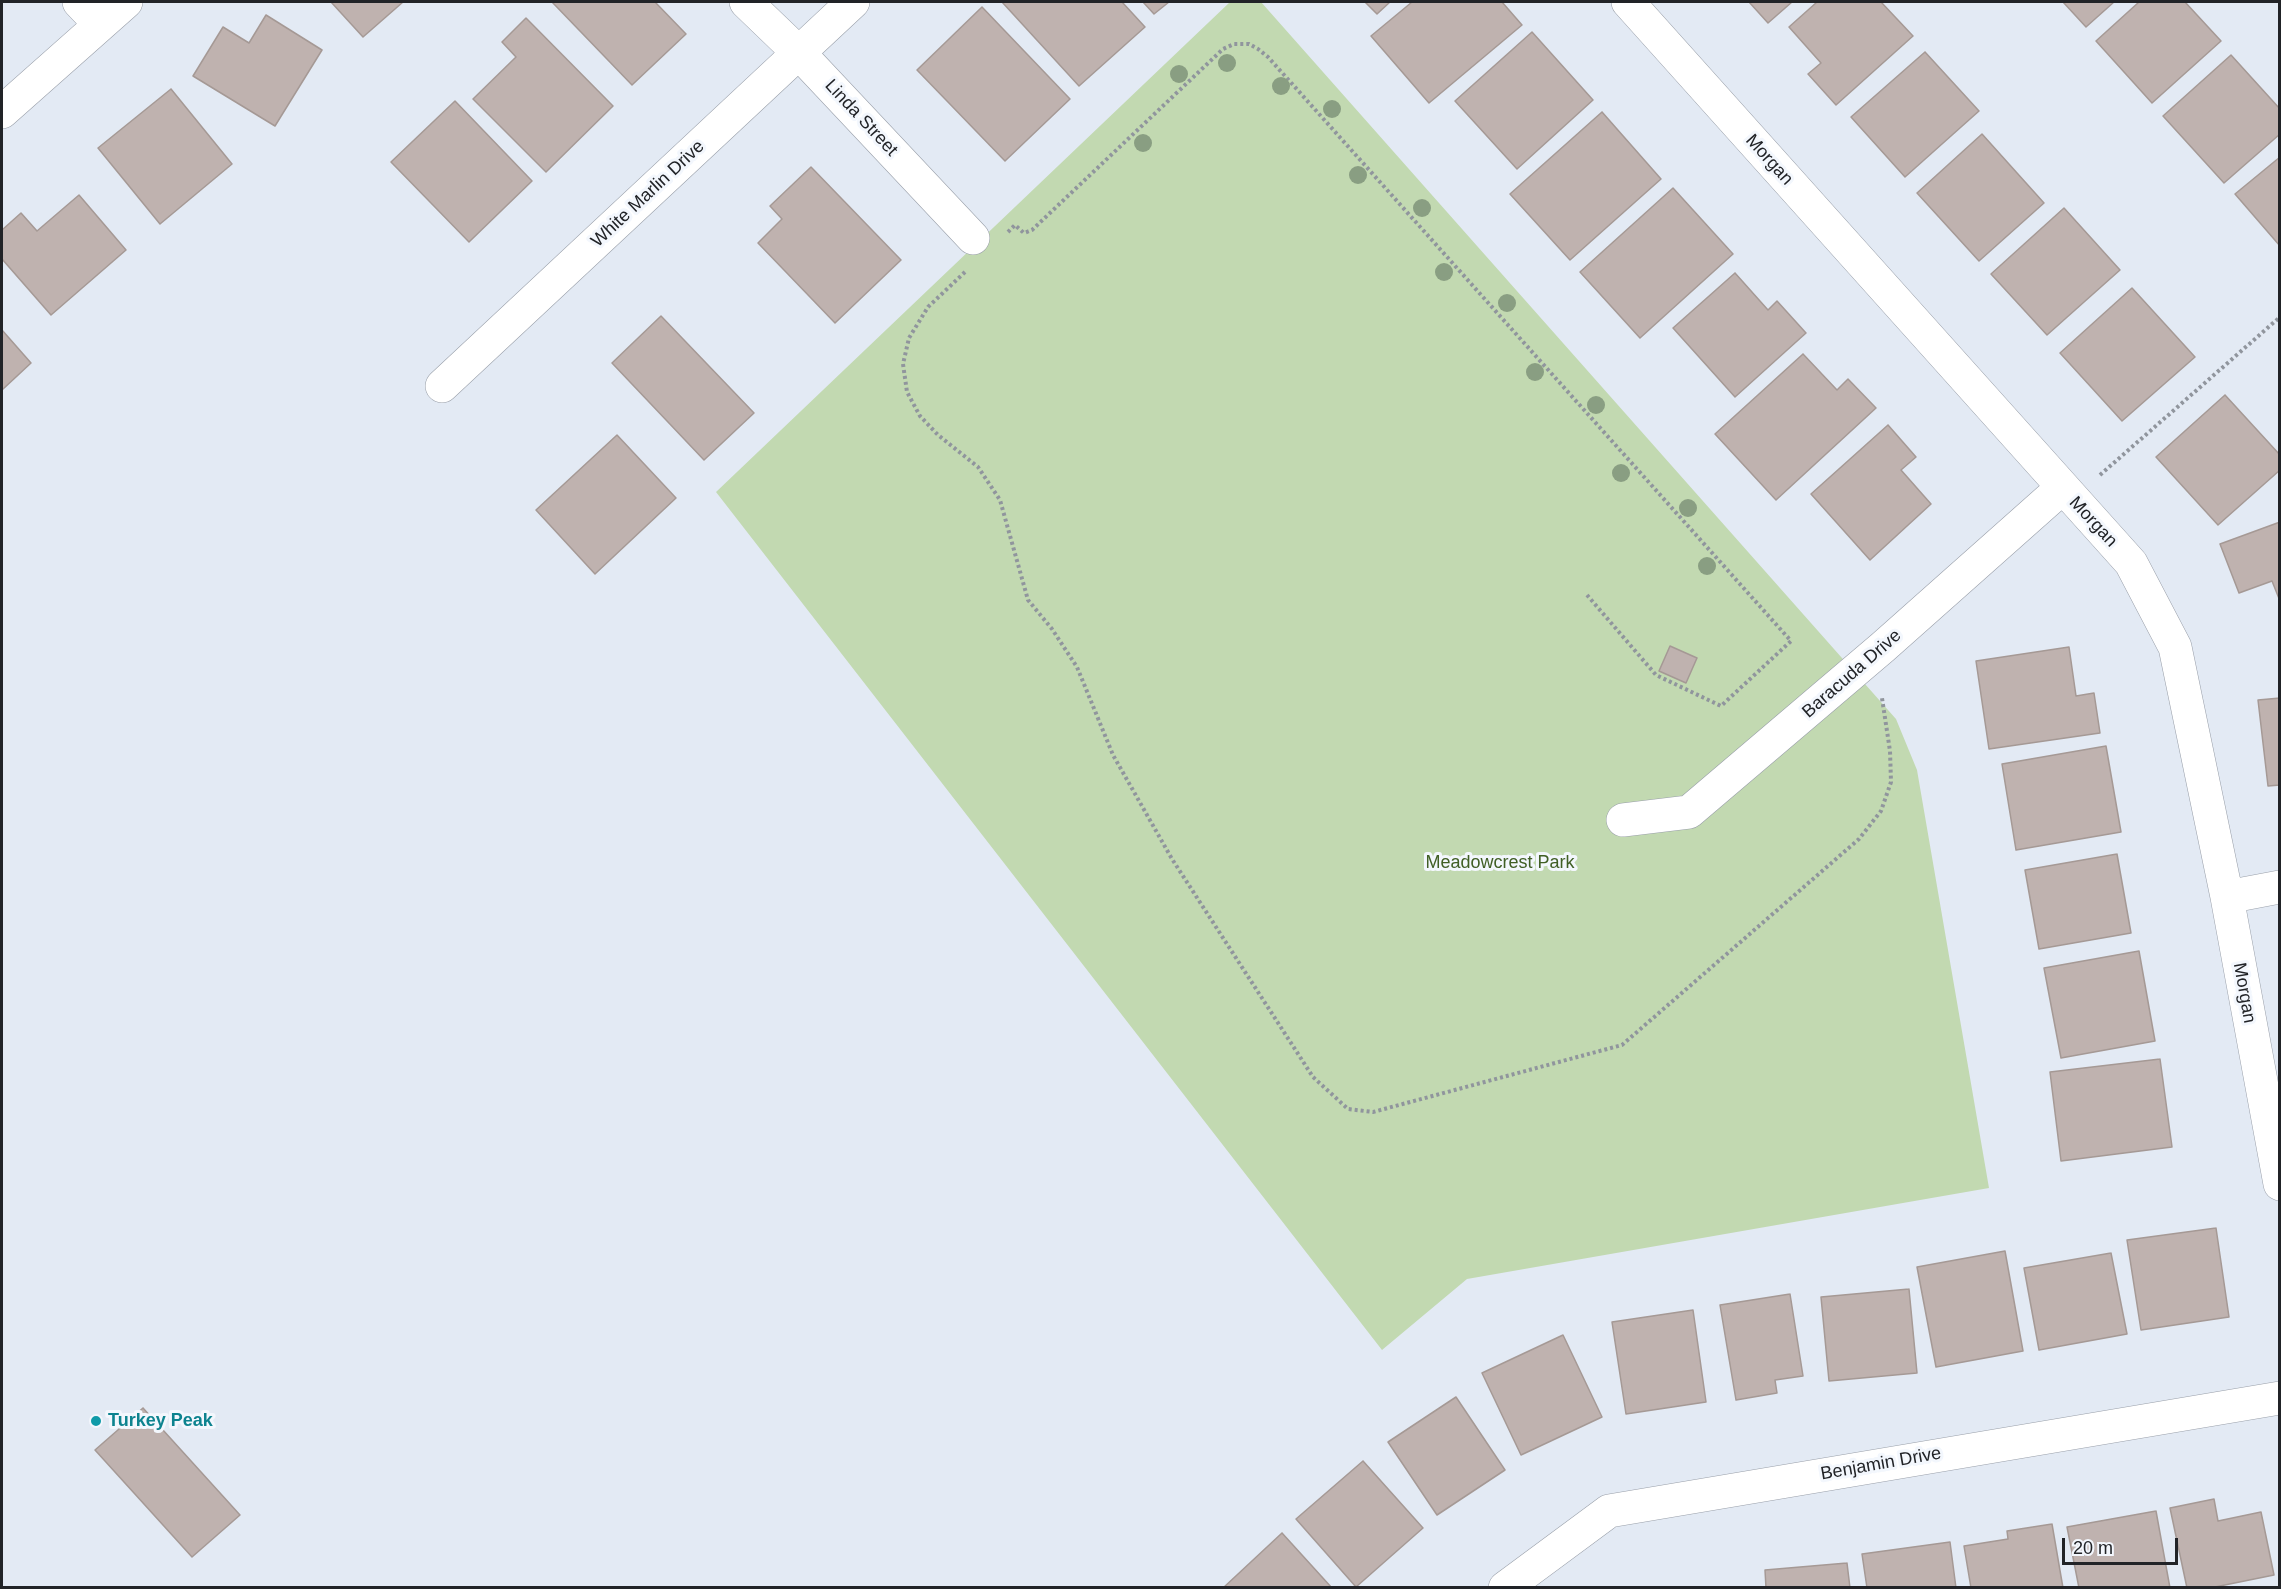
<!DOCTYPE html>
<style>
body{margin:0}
#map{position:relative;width:2281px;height:1589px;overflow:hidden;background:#e3eaf4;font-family:Helvetica,sans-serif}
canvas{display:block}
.frame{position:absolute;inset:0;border:3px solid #212327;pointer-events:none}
.scale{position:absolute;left:2062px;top:1538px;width:116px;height:27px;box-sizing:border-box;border:3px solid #212327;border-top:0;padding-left:8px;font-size:18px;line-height:21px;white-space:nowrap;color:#212327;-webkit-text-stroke:4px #f3f7fd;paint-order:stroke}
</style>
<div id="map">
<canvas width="2281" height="1589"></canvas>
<div class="frame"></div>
<div class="scale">20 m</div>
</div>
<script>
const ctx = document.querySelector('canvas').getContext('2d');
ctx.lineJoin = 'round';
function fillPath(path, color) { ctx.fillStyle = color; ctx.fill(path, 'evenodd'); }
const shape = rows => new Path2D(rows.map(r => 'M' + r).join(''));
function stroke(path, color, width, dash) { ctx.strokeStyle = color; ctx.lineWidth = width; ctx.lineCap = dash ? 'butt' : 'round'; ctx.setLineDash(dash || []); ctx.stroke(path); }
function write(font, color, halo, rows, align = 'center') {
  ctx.font = font + ' Helvetica,sans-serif'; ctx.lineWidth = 6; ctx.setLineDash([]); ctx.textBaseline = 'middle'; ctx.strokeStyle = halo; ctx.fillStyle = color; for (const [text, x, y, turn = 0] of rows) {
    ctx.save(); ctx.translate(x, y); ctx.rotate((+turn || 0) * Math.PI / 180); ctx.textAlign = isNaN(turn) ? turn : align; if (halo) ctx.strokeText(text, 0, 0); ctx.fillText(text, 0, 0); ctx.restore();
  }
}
const green = shape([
 [1230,2,1261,2,1896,719,1917,770,1989,1188,1467,1279,1382,1350,716,492]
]);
const building = shape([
 [331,2,403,2,363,37,331,2],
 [552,2,655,2,686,34,632,85,552,2],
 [1002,2,1122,2,1145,27,1079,86,1002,2],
 [1143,2,1169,2,1154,14,1143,2],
 [1365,2,1390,2,1377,14,1365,2],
 [1412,2,1502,2,1522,25,1429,103,1371,36,1412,2],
 [1749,2,1792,2,1768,23,1749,2],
 [1817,2,1881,2,1913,36,1836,105,1808,74,1821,63,1789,27,1817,2],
 [2063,2,2114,2,2086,27,2063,2],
 [2139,2,2185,2,2221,41,2152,103,2096,41,2139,2],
 [982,7,1070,99,1005,161,917,70,982,7],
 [266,15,322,50,275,126,193,76,223,27,249,43,266,15],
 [526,18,613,106,546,172,473,99,516,57,502,42,526,18],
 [1532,32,1593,100,1517,169,1455,101,1532,32],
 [1925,52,1979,111,1905,177,1851,117,1925,52],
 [2231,55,2280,109,2280,134,2224,183,2163,116,2231,55],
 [171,89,232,164,160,224,98,148,171,89],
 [455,101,532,181,469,242,391,162,455,101],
 [1602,112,1661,179,1570,260,1510,194,1602,112],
 [1982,134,2044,203,1979,261,1917,193,1982,134],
 [2280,157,2280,246,2235,194,2280,157],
 [811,167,901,260,835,323,758,243,782,219,770,206,811,167],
 [1673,188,1733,254,1640,338,1580,272,1673,188],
 [79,195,126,250,51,315,2,259,2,230,21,213,37,231,79,195],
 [2064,208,2120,270,2047,335,1991,274,2064,208],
 [1735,273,1768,310,1777,301,1806,333,1735,397,1673,328,1735,273],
 [2132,288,2195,357,2122,421,2060,353,2132,288],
 [661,316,754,413,704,460,612,363,661,316],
 [2,330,31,363,2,390,2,330],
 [1803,354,1837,390,1848,379,1876,408,1776,500,1715,434,1803,354],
 [2225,395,2280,455,2280,470,2218,525,2156,457,2225,395],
 [1888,425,1916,457,1901,470,1931,504,1870,560,1811,494,1888,425],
 [617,435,676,498,595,574,536,510,617,435],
 [2280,522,2280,601,2272,581,2239,593,2220,544,2280,522],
 [1670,646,1697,658,1686,683,1659,671,1670,646],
 [2069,647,2076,696,2094,693,2100,733,1989,749,1976,661,2069,647],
 [2280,698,2280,785,2268,786,2258,700,2280,698],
 [2106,746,2121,832,2016,850,2002,764,2106,746],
 [2117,854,2131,933,2039,949,2025,870,2117,854],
 [2139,951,2155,1041,2061,1058,2044,968,2139,951],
 [2160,1059,2172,1147,2061,1161,2050,1072,2160,1059],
 [2216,1228,2229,1317,2141,1330,2127,1240,2216,1228],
 [2005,1251,2023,1351,1936,1367,1917,1267,2005,1251],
 [2111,1253,2127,1334,2039,1350,2024,1268,2111,1253],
 [1909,1289,1917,1373,1829,1381,1821,1297,1909,1289],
 [1790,1294,1803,1376,1775,1380,1777,1393,1736,1400,1720,1305,1790,1294],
 [1693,1310,1706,1402,1626,1414,1612,1322,1693,1310],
 [1563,1335,1602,1417,1521,1455,1482,1373,1563,1335],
 [1456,1397,1505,1470,1437,1515,1388,1442,1456,1397],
 [143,1408,240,1515,192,1557,95,1450,143,1408],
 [1363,1461,1423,1528,1356,1587,1296,1519,1363,1461],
 [2214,1499,2218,1521,2261,1512,2274,1575,2210,1588,2187,1588,2170,1508,2214,1499],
 [2156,1511,2170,1588,2079,1588,2067,1527,2156,1511],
 [2052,1524,2063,1588,1971,1588,1964,1546,2008,1539,2007,1531,2052,1524],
 [1282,1533,1332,1588,1223,1588,1282,1533],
 [1950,1542,1956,1588,1867,1588,1862,1554,1950,1542],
 [1847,1563,1850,1588,1766,1588,1765,1570,1847,1563]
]);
const path = shape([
 [1008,232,1015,225,1024,233,1032,230,1223,49,1234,44,1249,44,1258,49,1268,57,1791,641,1721,706,1656,675,1587,595],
 [965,272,928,307,909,338,903,364,907,392,920,416,938,435,978,467,1000,500,1028,600,1052,629,1077,667,1113,755,1172,859,1313,1077,1348,1109,1373,1112,1622,1045,1859,839,1881,811,1891,782,1890,751,1882,698],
 [2100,475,2280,317]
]);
const minor = shape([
 [79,2,100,24],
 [746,2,799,53,973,238],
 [1628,2,2131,563,2175,647,2227,897,2280,1184],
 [2,112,126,2],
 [442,386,853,2],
 [1623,820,1689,812,1883,647,2062,488],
 [2227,897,2280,887],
 [1505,1588,1609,1511,2280,1398]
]);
const trees = [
 [1227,63],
 [1179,74],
 [1281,86],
 [1332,109],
 [1143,143],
 [1358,175],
 [1422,208],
 [1444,272],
 [1507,303],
 [1535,372],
 [1596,405],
 [1621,473],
 [1688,508],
 [1707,566]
];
const markers = [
 [96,1421,6,"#0f9aa8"]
];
const streetNames = [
 ["Linda Street",861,118,47],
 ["Morgan",1769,160,48],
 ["White Marlin Drive",648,194,-43],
 ["Morgan",2093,522,47],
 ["Baracuda Drive",1852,674,-41],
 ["Morgan",2244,993,80],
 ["Benjamin Drive",1881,1464,-10]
];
const parkNames = [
 ["Meadowcrest Park",1500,863]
];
const cultureNames = [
 ["Turkey Peak",108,1421]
];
fillPath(green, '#c2d9b1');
fillPath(building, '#bfb2af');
stroke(building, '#a59995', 1.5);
stroke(minor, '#999fa9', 34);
stroke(path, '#90959d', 4, [3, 3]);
stroke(minor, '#fff', 33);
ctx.fillStyle = '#899e82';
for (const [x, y] of trees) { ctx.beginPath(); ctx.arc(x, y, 9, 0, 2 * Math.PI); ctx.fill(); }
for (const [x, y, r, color] of markers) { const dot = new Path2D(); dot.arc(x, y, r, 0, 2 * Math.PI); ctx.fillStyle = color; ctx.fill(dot); stroke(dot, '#f3f7fd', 2); }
write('18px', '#212327', '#f3f7fd', streetNames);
write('18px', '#405f25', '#f3f7fd', parkNames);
write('bold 18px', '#0d838f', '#f3f7fd', cultureNames, 'left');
</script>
